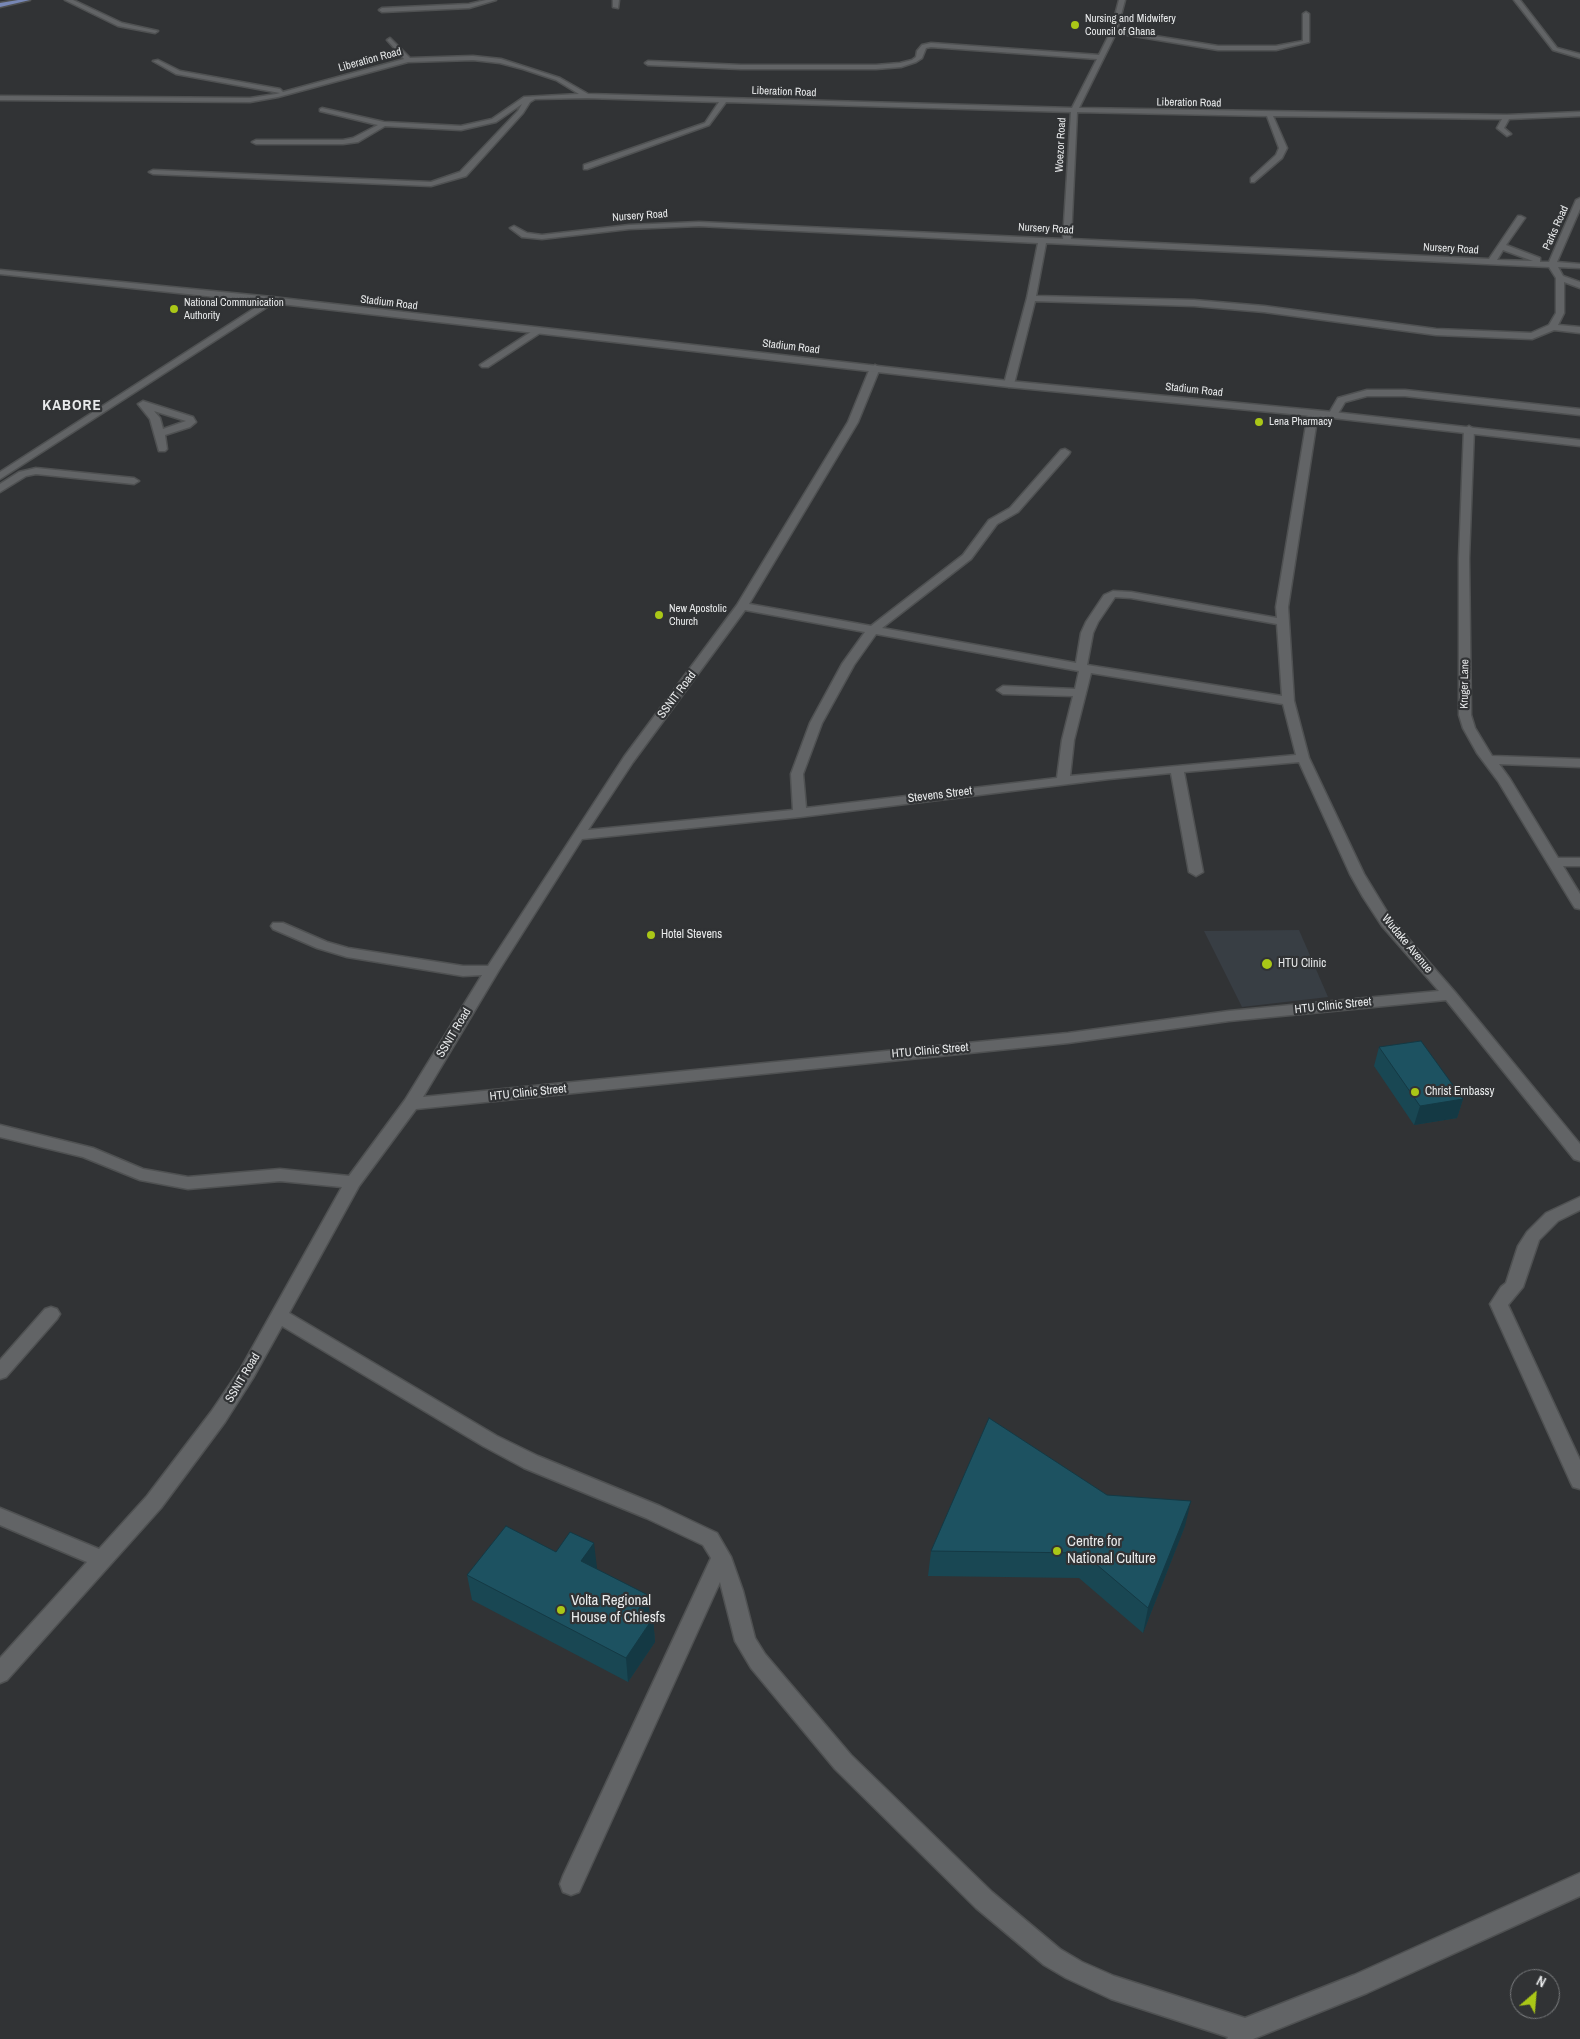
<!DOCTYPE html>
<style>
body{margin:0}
#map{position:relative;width:1580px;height:2039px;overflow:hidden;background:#313335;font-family:"Archivo Narrow",sans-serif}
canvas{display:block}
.north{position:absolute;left:1510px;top:1969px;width:50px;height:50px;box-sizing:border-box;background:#313335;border:1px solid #7a7c7e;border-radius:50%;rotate:27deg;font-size:14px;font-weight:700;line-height:20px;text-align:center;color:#e8eaeb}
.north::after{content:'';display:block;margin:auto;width:18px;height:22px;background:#aac717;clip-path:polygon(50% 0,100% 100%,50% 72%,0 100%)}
</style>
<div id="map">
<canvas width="1580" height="2039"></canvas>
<div class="north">N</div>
</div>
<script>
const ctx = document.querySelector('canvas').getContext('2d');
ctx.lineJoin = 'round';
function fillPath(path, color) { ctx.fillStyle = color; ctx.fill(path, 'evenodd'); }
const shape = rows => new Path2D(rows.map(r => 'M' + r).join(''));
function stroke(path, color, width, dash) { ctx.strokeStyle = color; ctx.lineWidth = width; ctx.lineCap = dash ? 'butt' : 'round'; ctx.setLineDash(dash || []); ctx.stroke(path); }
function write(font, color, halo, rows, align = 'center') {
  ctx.font = font + ' "Archivo Narrow",sans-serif'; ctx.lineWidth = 4.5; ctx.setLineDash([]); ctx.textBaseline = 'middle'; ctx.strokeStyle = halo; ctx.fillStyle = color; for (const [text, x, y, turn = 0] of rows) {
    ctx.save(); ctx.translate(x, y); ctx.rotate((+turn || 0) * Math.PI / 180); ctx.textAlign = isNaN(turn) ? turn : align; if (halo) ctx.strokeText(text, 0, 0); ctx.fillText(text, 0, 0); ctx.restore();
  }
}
const built = shape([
 [1299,930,1328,997,1242,1007,1204,931]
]);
const street = shape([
 [65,0,73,0,122,23,158,31,155,33,118,26,65,0],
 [486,0,496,0,469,8,382,12,379,10,382,8,469,4,486,0],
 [613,0,619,0,618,8,613,7,613,0],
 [1119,0,1125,0,1117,30,1218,46,1276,46,1303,41,1303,14,1306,12,1309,14,1309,42,1276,50,1218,50,1116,33,1079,108,1507,115,1580,112,1580,116,1509,119,1504,128,1511,134,1507,136,1497,128,1502,119,1273,116,1287,148,1282,158,1254,182,1251,182,1251,178,1276,155,1279,148,1267,116,1077,112,1071,239,1489,259,1518,216,1521,216,1525,218,1506,245,1540,258,1540,262,1549,262,1576,200,1580,198,1580,209,1557,262,1580,264,1580,268,1558,267,1563,276,1580,282,1580,288,1564,282,1564,313,1558,325,1580,327,1580,333,1554,330,1532,339,1436,335,1264,312,1194,306,1035,301,1014,384,1009,387,1004,384,1027,298,1038,243,699,226,629,229,542,239,522,237,510,228,514,226,527,233,542,235,629,225,699,222,1063,239,1071,112,726,102,709,125,587,169,584,169,584,165,705,123,719,102,586,98,535,99,530,102,523,113,466,176,431,186,153,174,149,172,153,170,431,182,460,172,518,111,522,104,496,122,461,130,385,126,358,142,343,144,256,144,252,142,256,140,343,140,353,138,378,125,320,111,320,109,322,108,384,122,461,126,492,119,524,97,579,94,556,80,523,69,500,63,473,60,408,62,278,97,250,102,0,100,0,96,250,98,276,94,280,93,176,74,153,61,158,60,180,71,280,89,283,92,404,59,387,40,390,38,410,58,473,56,501,59,560,78,588,94,1072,108,1097,59,931,47,926,48,922,58,916,62,901,67,876,69,741,69,648,65,645,63,648,61,741,65,876,65,900,63,912,60,916,57,917,51,922,45,931,43,1099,55,1111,31,1119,0],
 [1046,243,1549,267,1556,278,1556,313,1549,325,1531,333,1436,329,1264,306,1194,300,1036,296,1046,243],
 [1503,250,1533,261,1497,260,1503,250],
 [1514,0,1520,0,1557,48,1580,54,1580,58,1553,50,1514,0],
 [272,297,276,300,275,302,0,479,0,472,272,297],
 [537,328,541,331,540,333,488,367,482,367,480,365,537,328],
 [875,365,880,368,858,422,749,604,871,626,963,555,989,520,1010,508,1061,450,1065,449,1070,452,1069,454,1018,512,997,524,971,559,882,628,1076,663,1081,633,1086,622,1104,595,1113,591,1131,592,1277,618,1276,607,1308,413,1310,411,1316,411,1318,413,1288,607,1294,701,1309,758,1364,874,1392,920,1455,992,1580,1144,1580,1161,1574,1159,1446,1000,1229,1021,1068,1043,416,1109,359,1186,289,1313,497,1436,538,1456,660,1506,717,1533,731,1557,743,1591,755,1638,765,1654,851,1755,992,1892,1060,1949,1082,1962,1114,1976,1245,2018,1354,1975,1580,1873,1580,1896,1367,1993,1253,2039,1227,2039,1228,2037,1111,1999,1066,1978,1044,1965,976,1908,835,1769,751,1668,735,1641,720,1582,579,1892,571,1895,563,1892,560,1884,563,1876,711,1558,703,1545,646,1518,524,1468,483,1446,282,1326,253,1378,225,1422,161,1508,7,1680,0,1683,0,1658,87,1562,0,1525,0,1508,99,1549,147,1496,211,1412,241,1368,342,1187,280,1181,188,1189,140,1180,83,1157,0,1137,0,1125,93,1148,143,1169,188,1177,280,1169,349,1176,405,1100,482,975,463,976,347,957,317,948,273,929,271,926,273,923,283,923,327,942,348,948,463,966,488,966,624,757,737,605,848,422,870,368,875,365],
 [1115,597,1131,598,1277,624,1282,696,1087,665,1093,633,1098,622,1115,597],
 [745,610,865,632,842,664,810,723,791,774,793,810,588,830,633,762,745,610],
 [876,634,1079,671,1075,689,1003,686,997,690,1003,694,1073,696,1062,740,1057,778,806,808,803,774,822,723,854,665,876,634],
 [1091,673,1283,704,1296,755,1070,776,1074,740,1091,673],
 [1299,762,1350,874,1363,897,1382,926,1439,991,1229,1011,1068,1033,423,1097,499,970,582,839,800,817,1109,779,1171,773,1189,872,1196,876,1203,872,1184,772,1299,762],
 [1367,390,1405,390,1580,409,1580,415,1405,396,1367,396,1345,402,1336,417,1330,417,1328,415,1338,398,1367,390],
 [143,401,193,417,196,422,190,427,165,435,167,449,165,451,159,451,150,419,138,404,143,401],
 [154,411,186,421,163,429,160,418,154,411],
 [1469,426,1474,429,1469,558,1471,715,1475,728,1492,756,1580,759,1580,767,1499,764,1510,779,1558,858,1580,858,1580,866,1563,866,1580,894,1580,909,1575,908,1573,905,1498,781,1477,753,1463,728,1459,715,1459,558,1464,429,1469,426],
 [36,468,134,478,139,481,134,484,36,474,26,476,0,492,0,484,19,472,36,468],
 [1580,1197,1580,1210,1558,1221,1539,1240,1523,1287,1508,1305,1580,1460,1580,1489,1573,1487,1570,1481,1490,1304,1501,1287,1506,1283,1518,1246,1527,1232,1546,1213,1580,1197],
 [51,1307,57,1309,60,1314,57,1319,6,1377,0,1379,0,1360,45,1309,51,1307]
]);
const secondary = shape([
 [0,270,272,297,1009,381,1333,412,1580,440,1580,446,1333,418,1009,387,272,303,0,274,0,270]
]);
const primary = shape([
 [18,0,30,0,0,7,0,3,18,0]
]);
const wall = shape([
 [1379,1047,1463,1099,1457,1118,1414,1125,1374,1066],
 [1107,1495,1185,1526,1143,1633,1079,1578,928,1576,931,1551],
 [556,1552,597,1568,596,1569,650,1616,653,1618,655,1642,628,1682,472,1600,467,1575]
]);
const shadedWall = shape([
 [1463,1099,1457,1118,1414,1125,1420,1106],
 [1191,1501,1185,1526,1143,1633,1148,1608],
 [594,1543,597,1568,584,1586,581,1561],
 [648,1595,650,1620,638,1610],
 [653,1618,655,1642,628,1682,626,1658]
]);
const building = shape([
 [1421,1041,1463,1099,1420,1106,1379,1047,1421,1041],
 [989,1418,1107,1495,1191,1501,1148,1608,1083,1553,931,1551,989,1418],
 [506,1526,556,1552,570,1532,594,1543,581,1561,648,1595,638,1610,653,1618,626,1658,467,1575,506,1526]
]);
const markers = [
 [1075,25,5,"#aac717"],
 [174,309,5,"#aac717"],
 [1259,422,5,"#aac717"],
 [659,615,5,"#aac717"],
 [651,935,5,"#aac717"],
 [1267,964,6,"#aac717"],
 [1415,1092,5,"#aac717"],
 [1057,1551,5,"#aac717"],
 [561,1610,5,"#aac717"]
];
const farPoinames = [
 ["Nursing and Midwifery",1085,19],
 ["Council of Ghana",1085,32],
 ["National Communication",184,303],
 ["Authority",184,316],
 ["Lena Pharmacy",1269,422],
 ["New Apostolic",669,609],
 ["Church",669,622]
];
const farStreetnames = [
 ["Liberation Road",370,60,-15],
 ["Liberation Road",784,92,2],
 ["Liberation Road",1189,103,1],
 ["Woezor Road",1061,145,-87],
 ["Nursery Road",640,216,-4],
 ["Parks Road",1556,228,-66],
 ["Nursery Road",1046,229,3],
 ["Nursery Road",1451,249,3],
 ["Stadium Road",389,303,7],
 ["Stadium Road",791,347,7],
 ["Stadium Road",1194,390,6],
 ["Kruger Lane",1465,684,-89]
];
const streetNames = [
 ["SSNIT Road",677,695,-53],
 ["Stevens Street",940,795,-7],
 ["Wudake Avenue",1407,944,50],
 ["HTU Clinic Street",1333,1006,-6],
 ["SSNIT Road",454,1033,-59],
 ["HTU Clinic Street",930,1051,-5],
 ["HTU Clinic Street",528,1093,-6],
 ["SSNIT Road",243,1378,-59]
];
const poiNames = [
 ["Hotel Stevens",661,935],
 ["HTU Clinic",1278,964],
 ["Christ Embassy",1425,1092]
];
const farDistrictnames = [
 ["KABORE",72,406]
];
const nearPoinames = [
 ["Centre for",1067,1542],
 ["National Culture",1067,1559],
 ["Volta Regional",571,1601],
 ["House of Chiesfs",571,1618]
];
fillPath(built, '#383e44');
stroke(street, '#4f5152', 3);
stroke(secondary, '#4f5152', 3);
stroke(primary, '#4f5152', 3);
fillPath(street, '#626466');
fillPath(secondary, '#626466');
fillPath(primary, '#7787b5');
fillPath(wall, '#194753');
fillPath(shadedWall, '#143944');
fillPath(building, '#1d5261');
stroke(building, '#143944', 1);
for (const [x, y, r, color] of markers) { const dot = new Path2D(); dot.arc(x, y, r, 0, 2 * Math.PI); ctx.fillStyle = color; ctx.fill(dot); stroke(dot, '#313335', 2); }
write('11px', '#e8eaeb', '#313335', farPoinames, 'left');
write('11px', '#e8eaeb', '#313335', farStreetnames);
write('12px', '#e8eaeb', '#313335', streetNames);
write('12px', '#e8eaeb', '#313335', poiNames, 'left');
ctx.letterSpacing = '1px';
write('bold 15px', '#e8eaeb', '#313335', farDistrictnames);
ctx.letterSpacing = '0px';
write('15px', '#e8eaeb', '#313335', nearPoinames, 'left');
</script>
